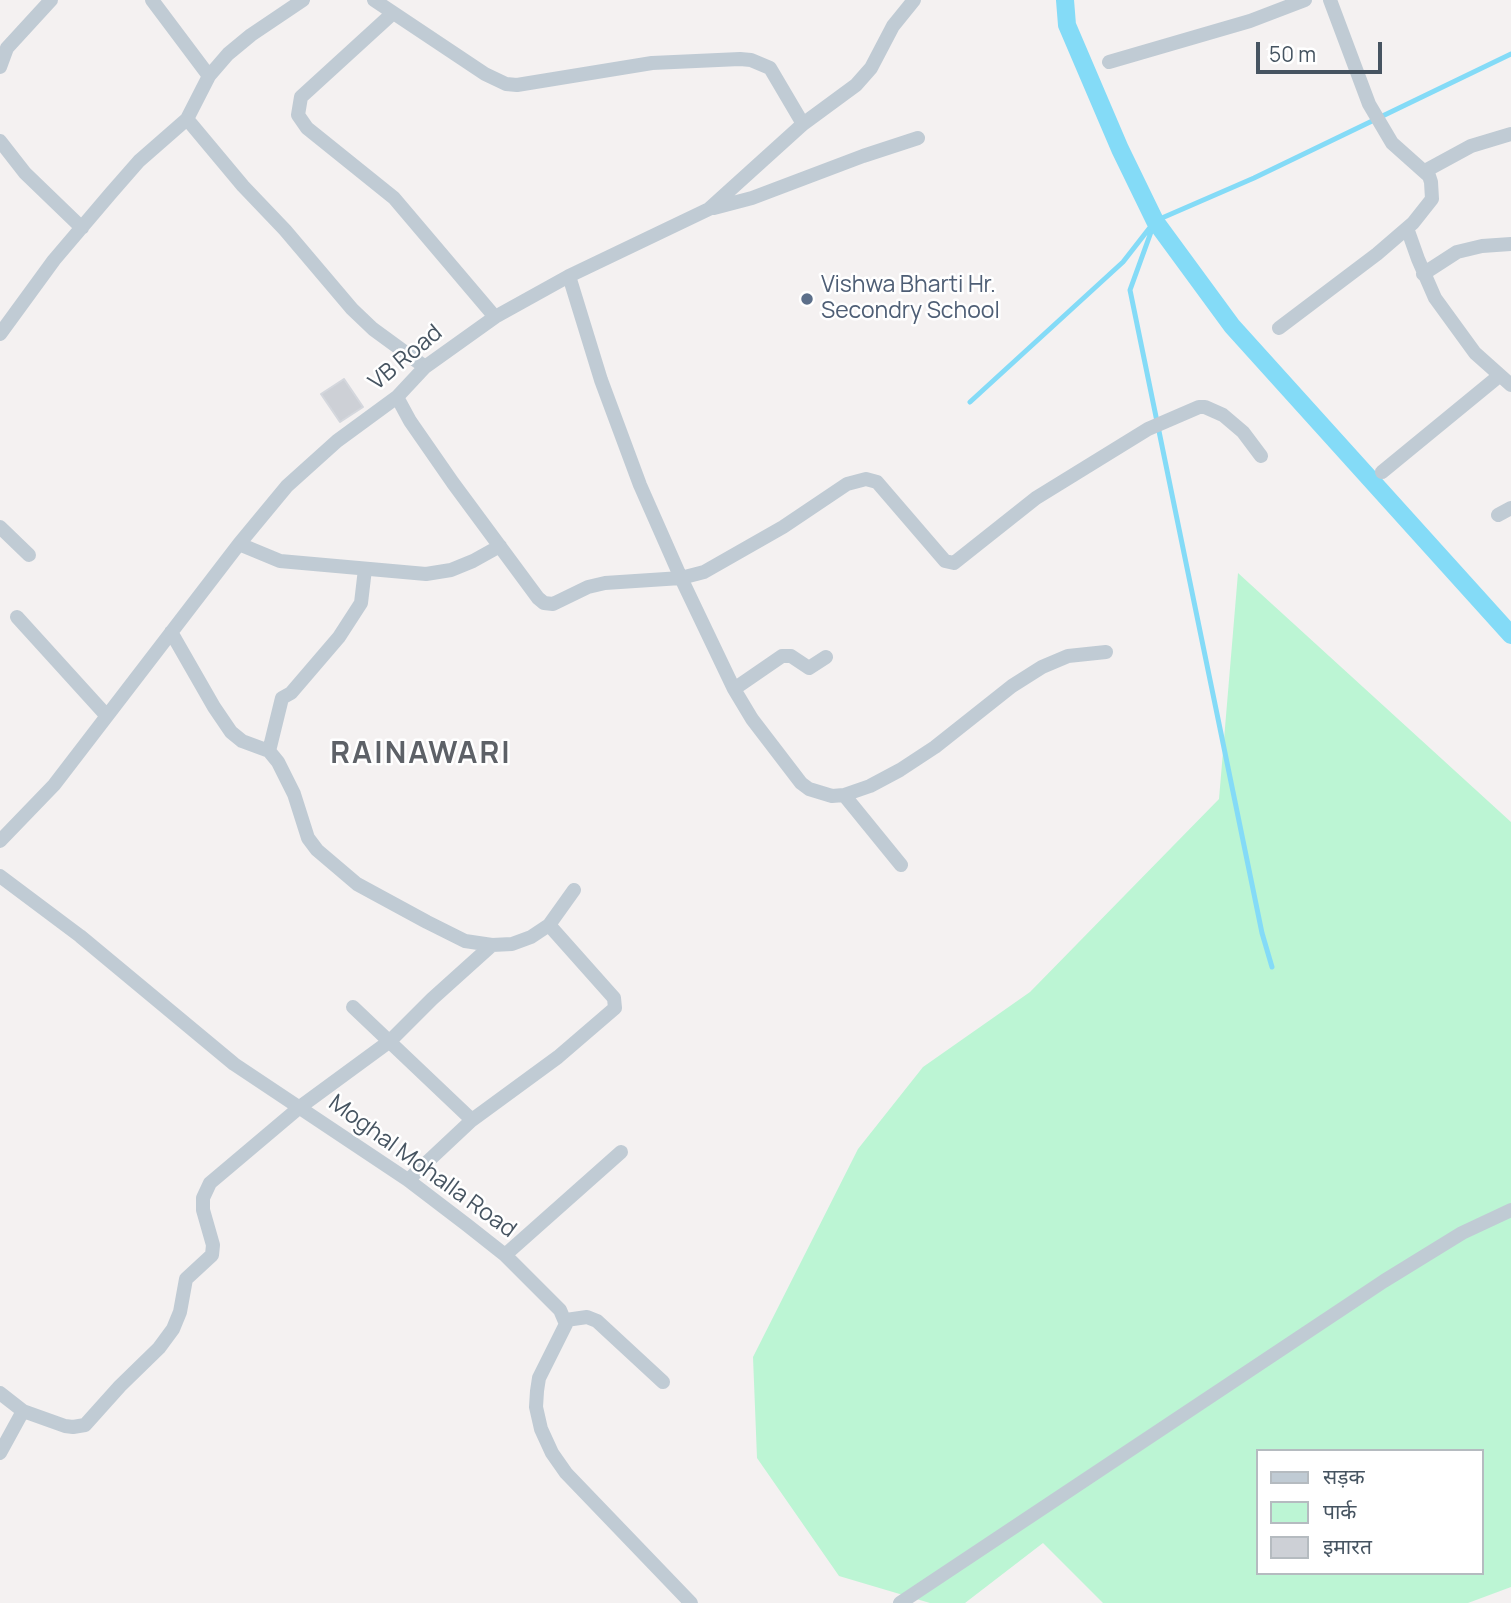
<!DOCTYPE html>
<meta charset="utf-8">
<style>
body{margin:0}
#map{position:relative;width:1511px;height:1603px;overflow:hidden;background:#f4f1f1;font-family:Manrope,"Noto Sans Devanagari",sans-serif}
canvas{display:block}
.legend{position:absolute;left:1256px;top:1449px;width:228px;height:126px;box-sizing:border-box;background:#fff;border:2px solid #b5bbc0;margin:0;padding:9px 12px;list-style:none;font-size:21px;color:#465461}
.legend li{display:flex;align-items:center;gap:14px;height:35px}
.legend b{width:35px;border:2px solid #b5bbc0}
.scale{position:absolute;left:1256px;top:42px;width:126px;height:32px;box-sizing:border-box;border:4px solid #465461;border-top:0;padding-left:9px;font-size:21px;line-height:24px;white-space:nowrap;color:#465461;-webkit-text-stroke:5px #fff;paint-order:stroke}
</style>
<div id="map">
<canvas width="1511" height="1603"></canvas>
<ul class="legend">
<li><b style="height:9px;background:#c0cbd4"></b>सड़क</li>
<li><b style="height:19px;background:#bcf5d4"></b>पार्क</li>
<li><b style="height:19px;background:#cdd0d6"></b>इमारत</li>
</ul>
<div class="scale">50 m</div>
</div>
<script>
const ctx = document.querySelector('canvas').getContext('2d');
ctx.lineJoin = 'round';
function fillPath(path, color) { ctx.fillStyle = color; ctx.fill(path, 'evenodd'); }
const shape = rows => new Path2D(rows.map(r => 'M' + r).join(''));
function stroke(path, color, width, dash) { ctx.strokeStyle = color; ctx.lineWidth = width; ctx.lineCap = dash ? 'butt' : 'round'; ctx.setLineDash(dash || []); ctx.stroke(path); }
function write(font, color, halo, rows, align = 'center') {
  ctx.font = font + ' Manrope,sans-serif'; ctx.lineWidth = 5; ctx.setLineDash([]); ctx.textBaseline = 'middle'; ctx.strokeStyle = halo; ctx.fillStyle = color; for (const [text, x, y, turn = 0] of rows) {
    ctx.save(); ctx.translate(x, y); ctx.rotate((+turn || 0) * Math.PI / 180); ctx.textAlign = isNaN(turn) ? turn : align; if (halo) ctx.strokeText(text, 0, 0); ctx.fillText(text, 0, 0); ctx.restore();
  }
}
const green = shape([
 [1238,573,1511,822,1511,1587,1468,1603,1103,1603,1043,1543,965,1603,930,1603,839,1576,757,1458,753,1357,858,1149,923,1067,1030,992,1219,799],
 [1257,1451,1481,1451,1481,1573,1257,1573]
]);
const stream = shape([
 [1155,221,1130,290,1262,933,1272,967],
 [970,402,1123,262,1155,221,1254,178,1511,54]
]);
const canal = shape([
 [1065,0,1067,25,1120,149,1155,221,1232,326,1511,635]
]);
const building = shape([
 [344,379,363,407,340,422,321,394,344,379]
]);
const street = shape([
 [152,0,209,76],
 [374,0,485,74,506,84,517,85,652,63,740,59,751,60,770,68,803,124],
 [393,13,301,97,298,115,307,128,394,198,495,317],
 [1109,62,1250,21,1305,0],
 [0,67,7,48,51,0],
 [187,119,243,186,285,230,352,309,373,329,425,367],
 [0,141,25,173,82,228],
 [1425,171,1471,146,1511,134],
 [714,208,752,198,863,156,918,138],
 [1407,228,1418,259,1435,298,1475,353,1511,385],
 [1423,274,1457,252,1482,246,1511,244],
 [569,276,601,380,640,485,681,578,734,689,752,719,801,783,809,789,832,796,844,795,870,786,900,770,935,747,1012,686,1042,667,1068,656,1106,652],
 [1279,328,1377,254,1413,223,1432,199,1431,182,1429,176,1392,143,1369,104,1330,0],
 [0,334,54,260,111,193,139,161,187,119,209,76,228,54,251,35,303,0],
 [397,397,410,421,453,483,538,598,544,603,553,604,588,587,605,583,681,578,704,572,783,527,847,484,866,479,877,482,945,561,954,563,1036,498,1148,429,1199,407,1205,407,1223,415,1243,432,1261,456],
 [1382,472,1499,376],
 [1498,515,1511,508],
 [0,527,29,555],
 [239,544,280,561,426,574,451,570,473,561,500,546],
 [17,617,106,715],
 [171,632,214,707,231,732,242,741,269,751,278,762,294,794,308,838,317,850,357,884,427,922,465,941,492,945],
 [734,689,782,656,791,656,809,668,826,657],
 [269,751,282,698,291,693,339,637,361,603,365,569],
 [844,795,901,865],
 [0,841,54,785,239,544,287,486,337,441,397,397,425,367,495,317,569,276,709,209,803,124,856,85,871,68,893,26,914,0],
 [0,876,80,936,234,1064,408,1180,467,1225,505,1255,560,1310,566,1324,539,1378,537,1391,536,1407,541,1429,552,1453,566,1473,691,1603],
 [353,1007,472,1120],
 [408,1180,472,1120,558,1057,615,1008,614,998,549,925],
 [505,1255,621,1152],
 [566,1320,587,1317,597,1321,663,1382],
 [0,1393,23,1411,65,1426,73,1427,85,1425,120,1386,159,1348,173,1329,180,1312,186,1279,212,1255,213,1245,203,1210,203,1198,210,1183,300,1107,390,1041,432,999,492,945,512,944,531,937,549,925,574,890],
 [0,1453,23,1411],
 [900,1603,1384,1281,1462,1233,1511,1210]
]);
const markers = [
 [807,299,7,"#5c6f8a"]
];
const serviceNames = [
 ["Vishwa Bharti Hr.",821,286],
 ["Secondry School",821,312]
];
const streetNames = [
 ["VB Road",406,358,-40],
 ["Moghal Mohalla Road",422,1167,36]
];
const districtNames = [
 ["RAINAWARI",421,755]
];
fillPath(green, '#bcf5d4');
stroke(stream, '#84dbf7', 5);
stroke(canal, '#84dbf7', 18);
fillPath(building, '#cdd0d6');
stroke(building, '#d4d7dd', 2);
stroke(street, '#c0cbd4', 14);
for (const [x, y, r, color] of markers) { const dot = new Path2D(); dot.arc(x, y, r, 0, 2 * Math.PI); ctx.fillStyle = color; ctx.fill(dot); stroke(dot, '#fff', 2.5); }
write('23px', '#4e5e75', '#fff', serviceNames, 'left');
write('23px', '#465461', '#fff', streetNames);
ctx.letterSpacing = '2px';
write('bold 30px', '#5d6167', '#fff', districtNames);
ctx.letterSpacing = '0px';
</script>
